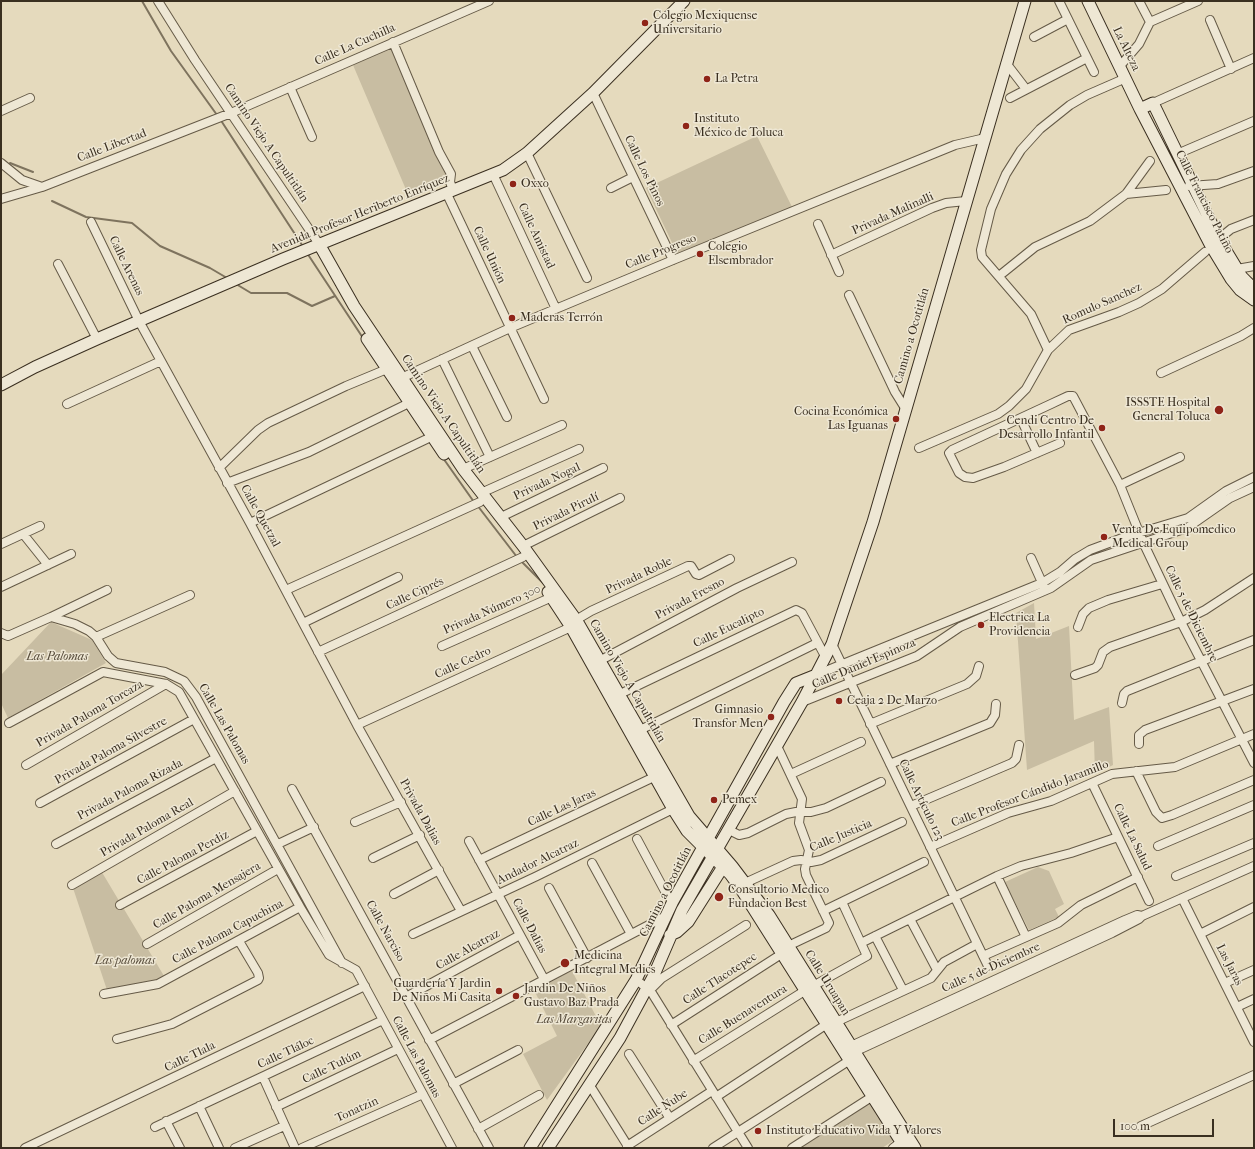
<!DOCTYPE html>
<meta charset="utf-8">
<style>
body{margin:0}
#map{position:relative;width:1255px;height:1149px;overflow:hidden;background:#e5dabd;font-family:"IM FELL French Canon",serif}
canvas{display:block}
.frame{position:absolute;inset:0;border:2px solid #3a2f20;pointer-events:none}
.scale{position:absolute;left:1113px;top:1119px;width:101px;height:18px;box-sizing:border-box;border:2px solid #3a2f20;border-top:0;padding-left:5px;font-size:12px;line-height:14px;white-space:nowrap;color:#3a2f20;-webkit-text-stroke:3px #eee7d4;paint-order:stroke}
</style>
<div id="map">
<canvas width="1255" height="1149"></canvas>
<div class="frame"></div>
<div class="scale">100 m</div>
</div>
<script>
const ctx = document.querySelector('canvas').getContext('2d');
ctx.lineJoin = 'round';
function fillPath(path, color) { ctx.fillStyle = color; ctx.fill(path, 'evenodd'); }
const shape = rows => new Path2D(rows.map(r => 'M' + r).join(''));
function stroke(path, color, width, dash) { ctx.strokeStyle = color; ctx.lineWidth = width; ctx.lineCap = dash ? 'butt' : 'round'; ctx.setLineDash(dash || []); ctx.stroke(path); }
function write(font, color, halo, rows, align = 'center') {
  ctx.font = font + ' "IM FELL French Canon",serif'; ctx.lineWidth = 3; ctx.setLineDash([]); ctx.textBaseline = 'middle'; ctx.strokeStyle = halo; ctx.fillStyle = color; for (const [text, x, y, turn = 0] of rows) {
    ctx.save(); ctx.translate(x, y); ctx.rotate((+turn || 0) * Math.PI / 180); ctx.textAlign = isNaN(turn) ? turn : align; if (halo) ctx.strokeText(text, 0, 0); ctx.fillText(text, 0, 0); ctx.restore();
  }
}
const green = shape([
 [393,47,449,182,410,199,353,65],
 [757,136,793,209,677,253,646,188],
 [1034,603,1036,639,1069,626,1074,720,1109,707,1113,765,1095,774,1094,741,1027,770,1016,613],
 [51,622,92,640,106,663,8,718,1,703,1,675],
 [1038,867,1049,871,1064,904,1055,909,1059,917,1029,930,1005,882],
 [100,869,164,976,153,985,107,990,72,885],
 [572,971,597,1018,603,1023,547,1100,523,1054,557,1036,534,990],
 [872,1102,896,1139,882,1148,800,1148]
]);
const stream = shape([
 [142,1,171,51,217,115],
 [220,119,304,248],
 [10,163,33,172],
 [52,201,86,217,132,223,160,246,210,268,227,278],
 [307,253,363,338],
 [236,284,251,293,287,293,312,306,335,296],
 [443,458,474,502],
 [477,505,517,557],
 [520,560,544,584]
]);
const street = shape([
 [158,1,195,60,319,244],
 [1059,1,1094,72],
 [1139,1,1150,22],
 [1210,20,1231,69],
 [1034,37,1068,19],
 [393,42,439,152,451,174,450,182,453,190],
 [1006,63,1026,89],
 [1120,66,1139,44,1150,22,1198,1],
 [290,87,312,137],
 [593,93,673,260],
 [1010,98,1087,58],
 [1153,103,1254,58],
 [1,111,30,98],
 [527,153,587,278],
 [1177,154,1254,121],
 [1,163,22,180,42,187],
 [493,174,556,309],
 [1189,186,1218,184,1254,171],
 [611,188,633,177],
 [446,192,544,399],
 [1126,194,1166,190],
 [1,199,42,187,231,113,489,1],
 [91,222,139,321,250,523,357,725,461,911],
 [818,224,839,272],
 [1215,242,1231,229,1254,220],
 [831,255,932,208,946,203,966,201],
 [58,264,97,339],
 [1237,269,1254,266],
 [999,276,1035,247,1090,221,1126,194,1150,161],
 [849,295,895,392,905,408],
 [472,346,507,417],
 [1048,350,1031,314,982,257,981,250,991,209,1006,174,1021,150,1040,129,1070,105,1087,95,1126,78],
 [442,359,490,457],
 [1161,373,1241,336,1254,328],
 [397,380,510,328,673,260,955,145,985,138],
 [67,404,161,361],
 [1021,419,1037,453],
 [1060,443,1004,467,973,478,965,477,959,473,949,453,952,450,1051,404,1068,396,1073,396,1120,485,1143,542,1181,622,1254,763],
 [919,448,998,414,1009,406,1026,389,1048,350,1069,330,1119,312,1139,303,1162,289,1205,252],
 [219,468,258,430,268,423,346,386,387,369],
 [463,469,562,425],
 [227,483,309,452,409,403],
 [1120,485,1180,457],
 [481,493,579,449],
 [501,517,603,468],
 [250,523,431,437],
 [24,535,48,565],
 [1,544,40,526],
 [523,546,620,498],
 [1031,558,1044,587],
 [1,587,71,554],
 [286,590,480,502],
 [51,617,107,590],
 [303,623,398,577],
 [1078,627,1083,614,1089,608,1108,600,1162,584],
 [1,633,8,636,51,617,75,624,89,631,96,637,108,656,116,663,165,672,184,681,196,697,342,963],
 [96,637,190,595],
 [832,644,988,966],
 [442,646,552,597],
 [318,652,523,557],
 [601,660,737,588,792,562],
 [816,675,1042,583,1060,572,1075,559,1090,550,1125,537,1188,518,1226,491,1254,477],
 [1075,675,1095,668,1098,665,1103,652,1110,647,1181,622,1205,610,1254,578],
 [620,694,796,610,802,613,826,658],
 [802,702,917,656,960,627,1051,588,1091,560,1187,528,1230,498,1254,487],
 [1122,703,1124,694,1127,691,1254,640],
 [9,723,103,672,166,684,179,692,300,907,329,955,356,970,452,1148],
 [870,724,967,684,976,676,979,666],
 [357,725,571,627,581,617,591,611,688,566,691,566,696,574,699,575,730,559],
 [640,730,817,643],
 [1139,744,1139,735,1145,730,1254,689],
 [777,746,802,799,799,823,809,850,805,869,806,875,829,923,826,928,788,946],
 [890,764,990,723,995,715,996,704],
 [26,765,166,684],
 [1136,771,1156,812,1162,818,1172,815,1254,780],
 [791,774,861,742],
 [1092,783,1149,901],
 [292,789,489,1148],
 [40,803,194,719],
 [911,806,1012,763,1016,759,1019,745],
 [355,822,401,802],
 [729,830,739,835,748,833,786,814,796,812,811,812,826,808,881,782],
 [637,839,667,895,673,901],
 [469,841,544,979],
 [56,844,216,758],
 [278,844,314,827],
 [1158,846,1254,805],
 [930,847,1008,813,1051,801,1112,774,1175,767,1254,734],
 [373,858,420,835],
 [479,860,654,777],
 [592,863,631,934],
 [997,876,1026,937],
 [1176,876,1254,843],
 [745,883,793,861,801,860,811,862,821,860,902,822],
 [72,885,235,791],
 [549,888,587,958],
 [394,894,439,870],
 [1182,898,1254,1042],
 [120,905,257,831],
 [823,911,924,862],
 [910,919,937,970],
 [413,934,537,876,673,809],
 [1200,934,1254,907],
 [875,936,903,990],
 [861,943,997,876,1021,866,1071,853,1118,837],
 [147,944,278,869],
 [983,956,1058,923,1081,905,1138,877],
 [636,980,650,990,748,1148],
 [1225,983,1254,970],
 [813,986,867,956,842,902],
 [650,990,662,978,746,925],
 [104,994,158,984,300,907],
 [406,997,520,935],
 [1237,1007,1254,999],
 [836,1022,931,978,944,962,977,944],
 [671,1025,783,953],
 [117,1039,172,1024,258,980,259,978,258,973,239,941],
 [429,1040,666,916],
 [851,1046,1125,920,1137,915,1142,916],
 [854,1052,1112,933,1139,919,1142,916,1254,866],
 [629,1054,669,1117],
 [693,1061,806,990],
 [263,1077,295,1148],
 [453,1084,518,1050],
 [589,1084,629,1148],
 [716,1097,827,1024],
 [199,1106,219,1148],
 [276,1107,398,1049],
 [166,1121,180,1148],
 [1141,1126,1254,1075],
 [155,1127,383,1020],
 [478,1129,539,1095],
 [627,1146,712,1091],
 [25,1148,365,986],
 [235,1148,284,1126],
 [302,1148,423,1094],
 [713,1148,850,1060],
 [792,1148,873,1096],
 [893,1148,901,1142]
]);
const secondary = shape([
 [1088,1,1140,109,1211,246,1231,279,1240,290,1254,300],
 [1140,109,1153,103,1219,239,1242,277,1254,289],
 [319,244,354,306,463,469,523,546,577,621,689,816,732,866,769,915,915,1148],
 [367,339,444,454],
 [1,385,35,367,97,339,283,259,503,170,527,153,593,93,684,1],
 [548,592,571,627,673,809,687,831,730,874,741,889,905,1148],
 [670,935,677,932,688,922,726,862],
 [530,1148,636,980,673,901,784,702,796,683,816,675],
 [548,1148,620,1038,654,975,682,910,802,702,832,644,873,522,1025,1]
]);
const markers = [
 [645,23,4,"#8f2418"],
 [707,79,4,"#8f2418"],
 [686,126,4,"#8f2418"],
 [513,184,4,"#8f2418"],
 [700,254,4,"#8f2418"],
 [512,318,4,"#8f2418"],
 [1219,410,5,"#8f2418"],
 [896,419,4,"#8f2418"],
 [1102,428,4,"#8f2418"],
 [1104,537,4,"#8f2418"],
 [981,625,4,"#8f2418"],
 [839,701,4,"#8f2418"],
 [771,717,4,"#8f2418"],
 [714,800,4,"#8f2418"],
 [719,897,5,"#8f2418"],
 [565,963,5,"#8f2418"],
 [499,991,4,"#8f2418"],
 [516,996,4,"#8f2418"],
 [758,1131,4,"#8f2418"]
];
const poiNames = [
 ["Colegio Mexiquense",653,16],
 ["Universitario",653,30],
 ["La Petra",715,79],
 ["Instituto",694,119],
 ["México de Toluca",694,133],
 ["Oxxo",521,184],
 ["Colegio",708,247],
 ["Elsembrador",708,261],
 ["Maderas Terrón",520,318],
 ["ISSSTE Hospital",1210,403,"right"],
 ["General Toluca",1210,417,"right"],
 ["Cocina Económica",888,412,"right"],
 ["Las Iguanas",888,426,"right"],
 ["Cendi Centro De",1094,421,"right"],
 ["Desarrollo Infantil",1094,435,"right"],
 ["Venta De Equipomedico",1112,530],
 ["Medical Group",1112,544],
 ["Electrica La",989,618],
 ["Providencia",989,632],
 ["Ceaja 2 De Marzo",847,701],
 ["Gimnasio",763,710,"right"],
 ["Transfor Men",763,724,"right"],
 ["Pemex",722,800],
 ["Consultorio Medico",728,890],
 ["Fundacion Best",728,904],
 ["Medicina",574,956],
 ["Integral Medics",574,970],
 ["Guardería Y Jardin",491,984,"right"],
 ["De Niños Mi Casita",491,998,"right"],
 ["Jardin De Niños",524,989],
 ["Gustavo Baz Prada",524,1003],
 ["Instituto Educativo Vida Y Valores",766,1131]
];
const streetNames = [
 ["Calle La Cuchilla",355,45,-24],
 ["La Alteza",1126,49,64],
 ["Camino Viejo A Capultitlán",266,143,56],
 ["Calle Libertad",112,146,-21],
 ["Calle Los Pinos",644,171,64],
 ["Calle Francisco Patiño",1204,202,63],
 ["Avenida Profesor Heriberto Enríquez",360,214,-22],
 ["Privada Malinalli",893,214,-24],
 ["Calle Amistad",536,236,65],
 ["Calle Progreso",661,252,-22],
 ["Calle Unión",489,255,65],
 ["Calle Arenas",126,266,64],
 ["Romulo Sanchez",1102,304,-24],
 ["Camino a Ocotitlán",912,336,-74],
 ["Camino Viejo A Capultitlán",443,414,56],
 ["Privada Nogal",547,482,-25],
 ["Privada Pirulí",566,512,-26],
 ["Calle Quetzal",260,516,61],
 ["Privada Roble",639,576,-25],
 ["Calle Ciprés",415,594,-25],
 ["Privada Fresno",690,599,-28],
 ["Privada Número 300",492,610,-24],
 ["Calle 5 de Diciembre",1191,614,64],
 ["Calle Eucalipto",729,628,-26],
 ["Calle Cedro",463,663,-25],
 ["Calle Daniel Espinoza",864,664,-23],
 ["Camino Viejo A Capultitlán",627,681,60],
 ["Privada Paloma Torcaza",90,714,-30],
 ["Calle Las Palomas",224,724,60],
 ["Privada Paloma Silvestre",111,751,-29],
 ["Privada Paloma Rizada",130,790,-28],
 ["Calle Profesor Cándido Jaramillo",1030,794,-21],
 ["Calle Artículo 123",921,800,64],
 ["Calle Las Jaras",562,808,-25],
 ["Privada Dalias",420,812,61],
 ["Privada Paloma Real",147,828,-30],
 ["Calle Justicia",841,836,-23],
 ["Calle La Salud",1132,837,64],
 ["Calle Paloma Perdiz",183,858,-28],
 ["Andador Alcatraz",538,862,-26],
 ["Camino a Ocotitlán",666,892,-63],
 ["Calle Paloma Mensajera",207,896,-30],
 ["Calle Dalias",529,926,62],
 ["Calle Narciso",385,931,61],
 ["Calle Paloma Capuchina",228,932,-28],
 ["Calle Alcatraz",468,950,-29],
 ["Las Jaras",1229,965,63],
 ["Calle 5 de Diciembre",991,968,-24],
 ["Calle Tlacotepec",720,979,-33],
 ["Calle Uruapan",827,983,58],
 ["Calle Buenaventura",743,1015,-32],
 ["Calle Tláloc",286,1053,-25],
 ["Calle Tlala",190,1057,-26],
 ["Calle Las Palomas",416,1057,62],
 ["Calle Tulúm",332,1067,-26],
 ["Calle Nube",663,1108,-33],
 ["Tonatzin",357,1110,-24]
];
const parkNames = [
 ["Las Palomas",57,657],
 ["Las palomas",125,961],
 ["Las Margaritas",574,1020]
];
fillPath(green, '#c8bda2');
stroke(stream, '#7e735e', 2);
stroke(street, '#655a47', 10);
stroke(secondary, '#3a2f20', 13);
stroke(street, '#eee7d4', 8);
stroke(secondary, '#eee7d4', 11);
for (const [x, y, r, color] of markers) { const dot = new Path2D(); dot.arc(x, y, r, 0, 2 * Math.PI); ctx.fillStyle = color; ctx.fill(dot); stroke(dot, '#eee7d4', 1.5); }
write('12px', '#3a2f20', '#eee7d4', poiNames, 'left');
write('12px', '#3a2f20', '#eee7d4', streetNames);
write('italic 12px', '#564b3a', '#eee7d4', parkNames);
</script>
